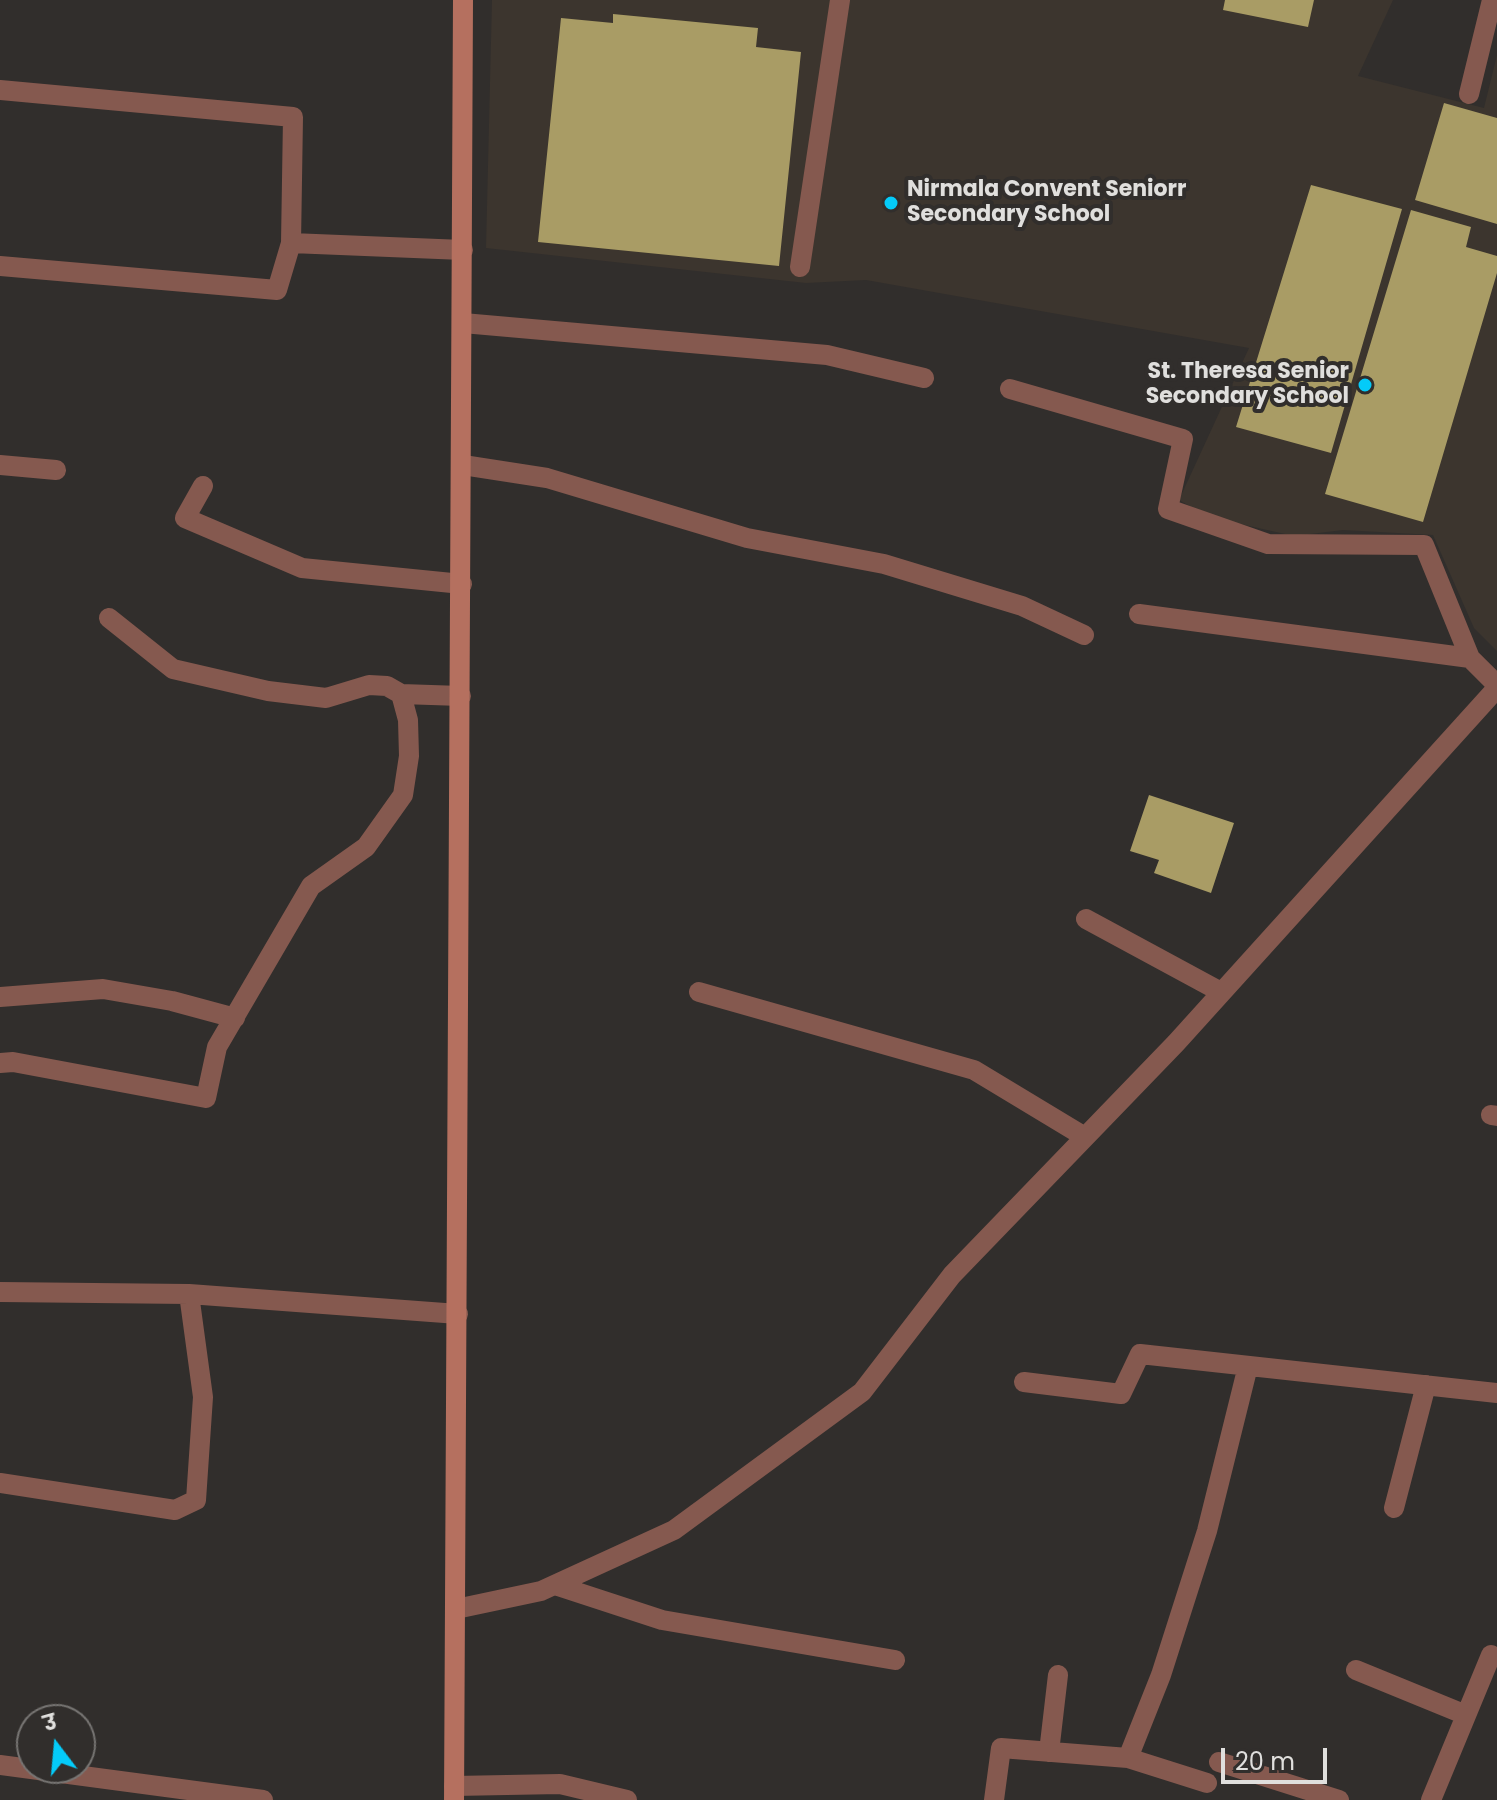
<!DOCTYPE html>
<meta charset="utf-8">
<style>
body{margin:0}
#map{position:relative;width:1497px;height:1800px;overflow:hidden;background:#312e2c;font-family:Poppins,"Noto Sans Devanagari",sans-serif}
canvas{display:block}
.north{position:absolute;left:16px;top:1704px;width:80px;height:80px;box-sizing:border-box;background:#312e2c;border:2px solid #777573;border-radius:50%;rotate:344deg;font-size:22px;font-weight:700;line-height:32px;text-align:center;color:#e0dfdd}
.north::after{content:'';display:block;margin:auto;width:28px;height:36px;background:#04cbf9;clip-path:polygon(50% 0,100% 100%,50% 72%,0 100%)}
.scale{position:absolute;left:1221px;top:1748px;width:106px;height:36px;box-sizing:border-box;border:4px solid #e0dfdd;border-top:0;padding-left:10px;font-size:24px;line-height:28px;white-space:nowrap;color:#e0dfdd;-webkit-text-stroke:6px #312e2c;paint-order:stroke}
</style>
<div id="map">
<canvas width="1497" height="1800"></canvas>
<div class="north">उ</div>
<div class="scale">20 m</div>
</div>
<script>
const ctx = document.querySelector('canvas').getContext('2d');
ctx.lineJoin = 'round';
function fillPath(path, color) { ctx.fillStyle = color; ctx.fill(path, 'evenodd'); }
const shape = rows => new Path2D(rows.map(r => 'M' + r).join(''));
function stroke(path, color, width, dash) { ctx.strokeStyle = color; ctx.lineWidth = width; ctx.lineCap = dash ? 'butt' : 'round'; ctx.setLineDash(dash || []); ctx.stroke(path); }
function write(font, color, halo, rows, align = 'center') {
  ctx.font = font + ' Poppins,sans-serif'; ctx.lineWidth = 8; ctx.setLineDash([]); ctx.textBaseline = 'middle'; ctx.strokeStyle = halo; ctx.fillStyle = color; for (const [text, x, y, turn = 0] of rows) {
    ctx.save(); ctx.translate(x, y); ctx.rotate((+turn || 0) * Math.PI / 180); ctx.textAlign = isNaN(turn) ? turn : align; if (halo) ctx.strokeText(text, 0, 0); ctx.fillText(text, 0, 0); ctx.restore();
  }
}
const built = shape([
 [492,0,1393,0,1358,76,1484,108,1497,55,1497,651,1474,628,1433,535,1343,530,1294,536,1209,517,1179,500,1249,348,866,280,806,283,486,248]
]);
const building = shape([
 [1225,0,1314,0,1308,27,1223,10],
 [613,14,758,28,756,47,801,52,779,266,538,242,561,18,613,23],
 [1444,103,1497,118,1497,224,1415,200],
 [1311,185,1402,209,1331,453,1236,427],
 [1411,210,1471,227,1466,247,1497,256,1497,273,1423,522,1325,494],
 [1149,795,1234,823,1211,893,1154,873,1159,860,1130,851]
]);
const lane = shape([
 [800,267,840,0],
 [1491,1115,1497,1116]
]);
const street = shape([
 [0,90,293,117,291,243],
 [1469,94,1492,0],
 [0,266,277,290,291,243,463,250],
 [463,323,827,355,924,378],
 [1010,389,1183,439,1168,509,1268,544,1424,545,1470,658,1497,685],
 [0,465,56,470],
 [463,465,547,478,747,538,884,564,1022,606,1084,635],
 [203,486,185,518,302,568,462,584],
 [1139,614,1470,658],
 [109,618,173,669,268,691,326,698,369,685,387,686,401,694,461,696],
 [1086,919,1221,992],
 [699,992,974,1070,1085,1137],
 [0,997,103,989,172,1001,235,1018],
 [0,1063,13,1062,206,1098,217,1047,311,886,366,847,403,795,409,756,408,720,401,694],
 [0,1292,189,1294,458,1314],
 [1024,1382,1121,1394,1140,1354,1497,1393],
 [0,1483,175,1510,196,1500,203,1397,189,1294],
 [1394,1508,1426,1385],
 [555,1585,662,1620,895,1660],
 [456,1609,541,1591,674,1530,862,1392,952,1275,1176,1043,1497,688],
 [1356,1670,1466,1715],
 [1049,1752,1058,1675],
 [1128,1758,1161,1675,1207,1531,1248,1366],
 [1219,1762,1339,1800],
 [0,1765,263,1800],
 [454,1786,560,1784,627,1800],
 [994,1800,1001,1748,1128,1758,1207,1783],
 [1431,1800,1491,1655]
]);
const secondary = shape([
 [454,1800,463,0]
]);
const markers = [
 [891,203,8,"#04cbf9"],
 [1365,385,8,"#04cbf9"]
];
const poiNames = [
 ["Nirmala Convent Seniorr",907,190],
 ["Secondary School",907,215],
 ["St. Theresa Senior",1349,372,"right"],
 ["Secondary School",1349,397,"right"]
];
fillPath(built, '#3c352e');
fillPath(building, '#a99c65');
stroke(lane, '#85594f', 20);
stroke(street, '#85594f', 20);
stroke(secondary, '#b5705f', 20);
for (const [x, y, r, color] of markers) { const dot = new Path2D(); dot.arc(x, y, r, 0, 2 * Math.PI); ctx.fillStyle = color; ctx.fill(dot); stroke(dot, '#312e2c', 3); }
write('bold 22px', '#e0dfdd', '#312e2c', poiNames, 'left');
</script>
